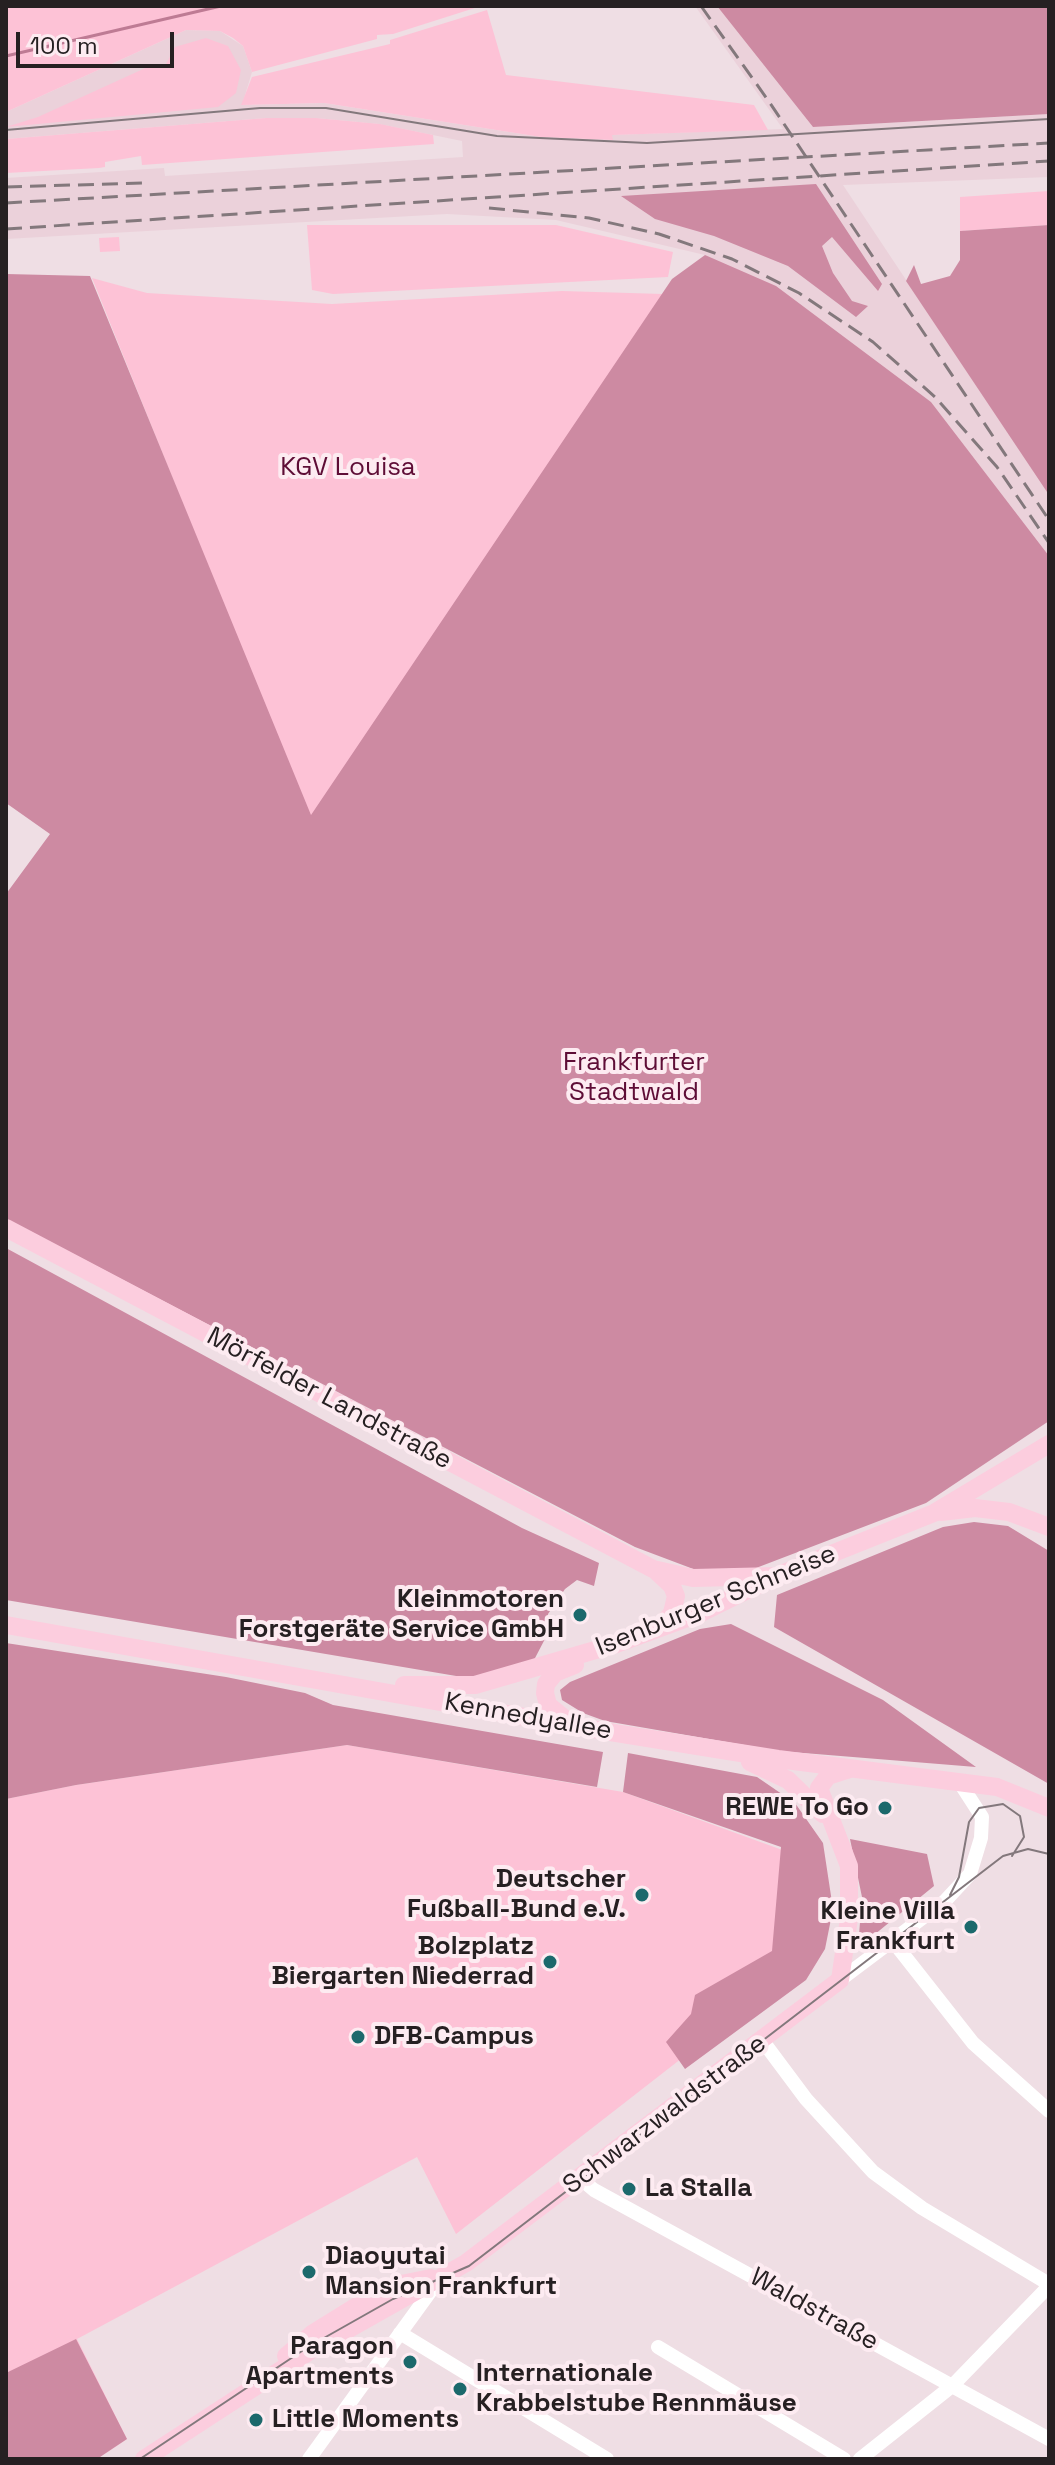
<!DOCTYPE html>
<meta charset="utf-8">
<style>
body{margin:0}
#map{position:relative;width:1055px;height:2465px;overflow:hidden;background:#efdee4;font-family:"Space Grotesk",sans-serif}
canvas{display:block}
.frame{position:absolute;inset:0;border:8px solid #262022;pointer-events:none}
.scale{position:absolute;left:16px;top:32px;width:158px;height:36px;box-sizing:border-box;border:4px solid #262022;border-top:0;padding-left:10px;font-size:24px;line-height:28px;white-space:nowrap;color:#262022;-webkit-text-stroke:6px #fdebf1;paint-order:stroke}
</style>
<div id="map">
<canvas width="1055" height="2465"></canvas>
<div class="frame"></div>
<div class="scale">100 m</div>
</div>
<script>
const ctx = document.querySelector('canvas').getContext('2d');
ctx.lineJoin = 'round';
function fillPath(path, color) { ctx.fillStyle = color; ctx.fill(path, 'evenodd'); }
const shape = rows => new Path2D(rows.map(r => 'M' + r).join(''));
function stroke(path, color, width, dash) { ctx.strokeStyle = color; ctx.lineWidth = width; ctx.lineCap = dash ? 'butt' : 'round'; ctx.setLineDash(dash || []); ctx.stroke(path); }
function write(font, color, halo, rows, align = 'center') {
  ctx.font = font + ' "Space Grotesk",sans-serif'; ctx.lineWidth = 8; ctx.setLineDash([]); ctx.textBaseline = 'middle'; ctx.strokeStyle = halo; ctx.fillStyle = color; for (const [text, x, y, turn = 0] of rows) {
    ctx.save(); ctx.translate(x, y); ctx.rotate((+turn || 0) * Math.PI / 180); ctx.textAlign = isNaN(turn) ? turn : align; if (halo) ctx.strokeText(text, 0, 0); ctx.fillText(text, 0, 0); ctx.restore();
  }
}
const built = shape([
 [695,6,717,6,813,127,1049,114,1049,177,843,185,1049,495,1049,556,931,402,705,255,556,220,447,214,6,239,6,178,164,168,165,176,463,157,462,141,379,124,316,118,266,118,6,139,6,112,186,30,220,31,243,46,252,72,242,105,324,103,541,137,612,140,611,135,783,129]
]);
const green = shape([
 [6,6,481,6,393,34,377,35,377,39,252,72,243,46,233,38,220,31,186,30,6,112],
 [487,10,506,75,754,105,768,130,612,135,613,140,541,137,324,103,241,105,252,77,390,44,390,40],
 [206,38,228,46,241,70,236,93,218,107,6,127,38,117,152,65,166,64,175,47],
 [266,118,316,118,380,124,433,135,434,144,142,165,141,156,105,162,105,167,99,168,6,173,6,139],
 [1049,191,1049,225,960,231,960,197],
 [307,225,556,225,673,252,668,277,333,294,312,290],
 [119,237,120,251,100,252,99,238],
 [92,278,147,293,332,304,562,291,663,294,310,820],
 [347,1745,623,1792,785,1851,799,1967,456,2234,417,2157,77,2339,127,2439,97,2459,6,2459,6,1799,76,1785]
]);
const forest = shape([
 [717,6,1049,6,1049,114,813,127],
 [816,184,882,284,878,291,832,237,822,246,833,273,852,301,868,306,856,317,788,266,714,236,655,219,621,196],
 [1049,225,1049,495,906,281,914,265,921,284,950,276,960,260,960,231],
 [705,255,776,286,931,402,1049,556,1049,1421,926,1503,756,1568,696,1570,635,1547,6,1219,6,894,50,834,6,803,6,274,90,276,311,815,672,279],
 [6,1248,522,1528,599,1563,594,1586,577,1580,565,1589,548,1614,546,1637,534,1660,474,1679,6,1600],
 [974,1522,1008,1526,1049,1551,1049,1784,774,1627,777,1595,943,1527],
 [731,1624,883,1700,976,1767,779,1751,605,1721,583,1713,562,1700,560,1690,570,1682,700,1629],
 [6,1643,226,1677,305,1693,333,1705,603,1752,597,1787,347,1745,76,1785,6,1799],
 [628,1753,757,1777,795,1803,823,1843,833,1909,825,1949,806,1980,685,2069,666,2042,691,2014,695,1995,772,1951,781,1847,623,1792],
 [850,1839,927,1854,934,1886,858,1948,862,1897],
 [76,2339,127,2439,97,2459,6,2459,6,2373]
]);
const stream = shape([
 [6,56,221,6]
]);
const minor = shape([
 [892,1940,973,2043,1049,2111],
 [840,1980,945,1901,970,1874,981,1838,982,1817,960,1783],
 [762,2040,806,2099,873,2172,922,2208,1049,2284],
 [581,2179,594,2190,1049,2439],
 [400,2333,607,2459],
 [658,2347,844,2459],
 [309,2459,438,2281],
 [860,2459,952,2386,1049,2286]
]);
const major = shape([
 [6,1228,653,1569,693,1578,776,1576],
 [941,1512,975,1508,1009,1512,1049,1527],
 [655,1570,672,1586,676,1596,672,1613,660,1627],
 [6,1625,615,1733,778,1759,997,1787,1049,1808],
 [404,1685,475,1685,616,1644,701,1613,776,1576,934,1513,1049,1444],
 [570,1723,548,1705,545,1693,546,1684,555,1673,575,1665],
 [750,1762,788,1780,823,1814],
 [286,2356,312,2334,370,2298,401,2284,431,2278],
 [144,2459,310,2351,466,2263,840,1980,849,1918,849,1866,819,1788,828,1776,850,1769]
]);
const tram = shape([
 [6,130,260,108,326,108,497,136,647,143,1049,119],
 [950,1895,959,1877,969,1822,979,1808,1003,1804,1020,1816,1024,1837,1012,1856],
 [140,2459,308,2347,393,2299,469,2266,1003,1856,1028,1849,1049,1854]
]);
const rail = shape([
 [701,6,770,103,1049,520],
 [6,187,142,183],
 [6,203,1049,143],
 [489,208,589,218,659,234,732,259,799,293,873,342,935,397,997,467,1049,543],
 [6,229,1049,161]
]);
const markers = [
 [580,1615,8,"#1c696c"],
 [885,1808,8,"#1c696c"],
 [642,1895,8,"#1c696c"],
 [971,1927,8,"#1c696c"],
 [550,1962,8,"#1c696c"],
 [358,2037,8,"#1c696c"],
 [629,2189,8,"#1c696c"],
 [309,2272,8,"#1c696c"],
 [410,2362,8,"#1c696c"],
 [460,2389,8,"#1c696c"],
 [256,2420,8,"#1c696c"]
];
const parkNames = [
 ["KGV Louisa",348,468],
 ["Frankfurter",634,1063],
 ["Stadtwald",634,1093]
];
const streetNames = [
 ["Mörfelder Landstraße",329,1399,28],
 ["Isenburger Schneise",716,1601,-22],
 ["Kennedyallee",528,1717,10],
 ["Schwarzwaldstraße",665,2115,-37],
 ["Waldstraße",814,2310,29]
];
const poiNames = [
 ["Kleinmotoren",564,1600],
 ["Forstgeräte Service GmbH",564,1630],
 ["REWE To Go",869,1808],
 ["Deutscher",626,1880],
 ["Fußball-Bund e.V.",626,1910],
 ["Kleine Villa",955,1912],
 ["Frankfurt",955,1942],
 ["Bolzplatz",534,1947],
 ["Biergarten Niederrad",534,1977],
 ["DFB-Campus",374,2037,"left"],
 ["La Stalla",645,2189,"left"],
 ["Diaoyutai",325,2257,"left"],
 ["Mansion Frankfurt",325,2287,"left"],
 ["Paragon",394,2347],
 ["Apartments",394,2377],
 ["Internationale",476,2374,"left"],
 ["Krabbelstube Rennmäuse",476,2404,"left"],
 ["Little Moments",272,2420,"left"]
];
fillPath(built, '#ebd1da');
fillPath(green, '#fdc2d6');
fillPath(forest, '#cd8aa2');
stroke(stream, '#be7b94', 3);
stroke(minor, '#fff', 14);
stroke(major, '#fccdde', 18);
stroke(tram, '#83787c', 2);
stroke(rail, '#83787c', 3, [16, 8]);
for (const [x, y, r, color] of markers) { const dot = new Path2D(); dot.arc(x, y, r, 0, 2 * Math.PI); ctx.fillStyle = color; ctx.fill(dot); stroke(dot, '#fdebf1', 3); }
write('26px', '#5e0d36', '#fdebf1', parkNames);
write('26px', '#262022', '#fdebf1', streetNames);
write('bold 26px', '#262022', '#fdebf1', poiNames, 'right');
</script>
